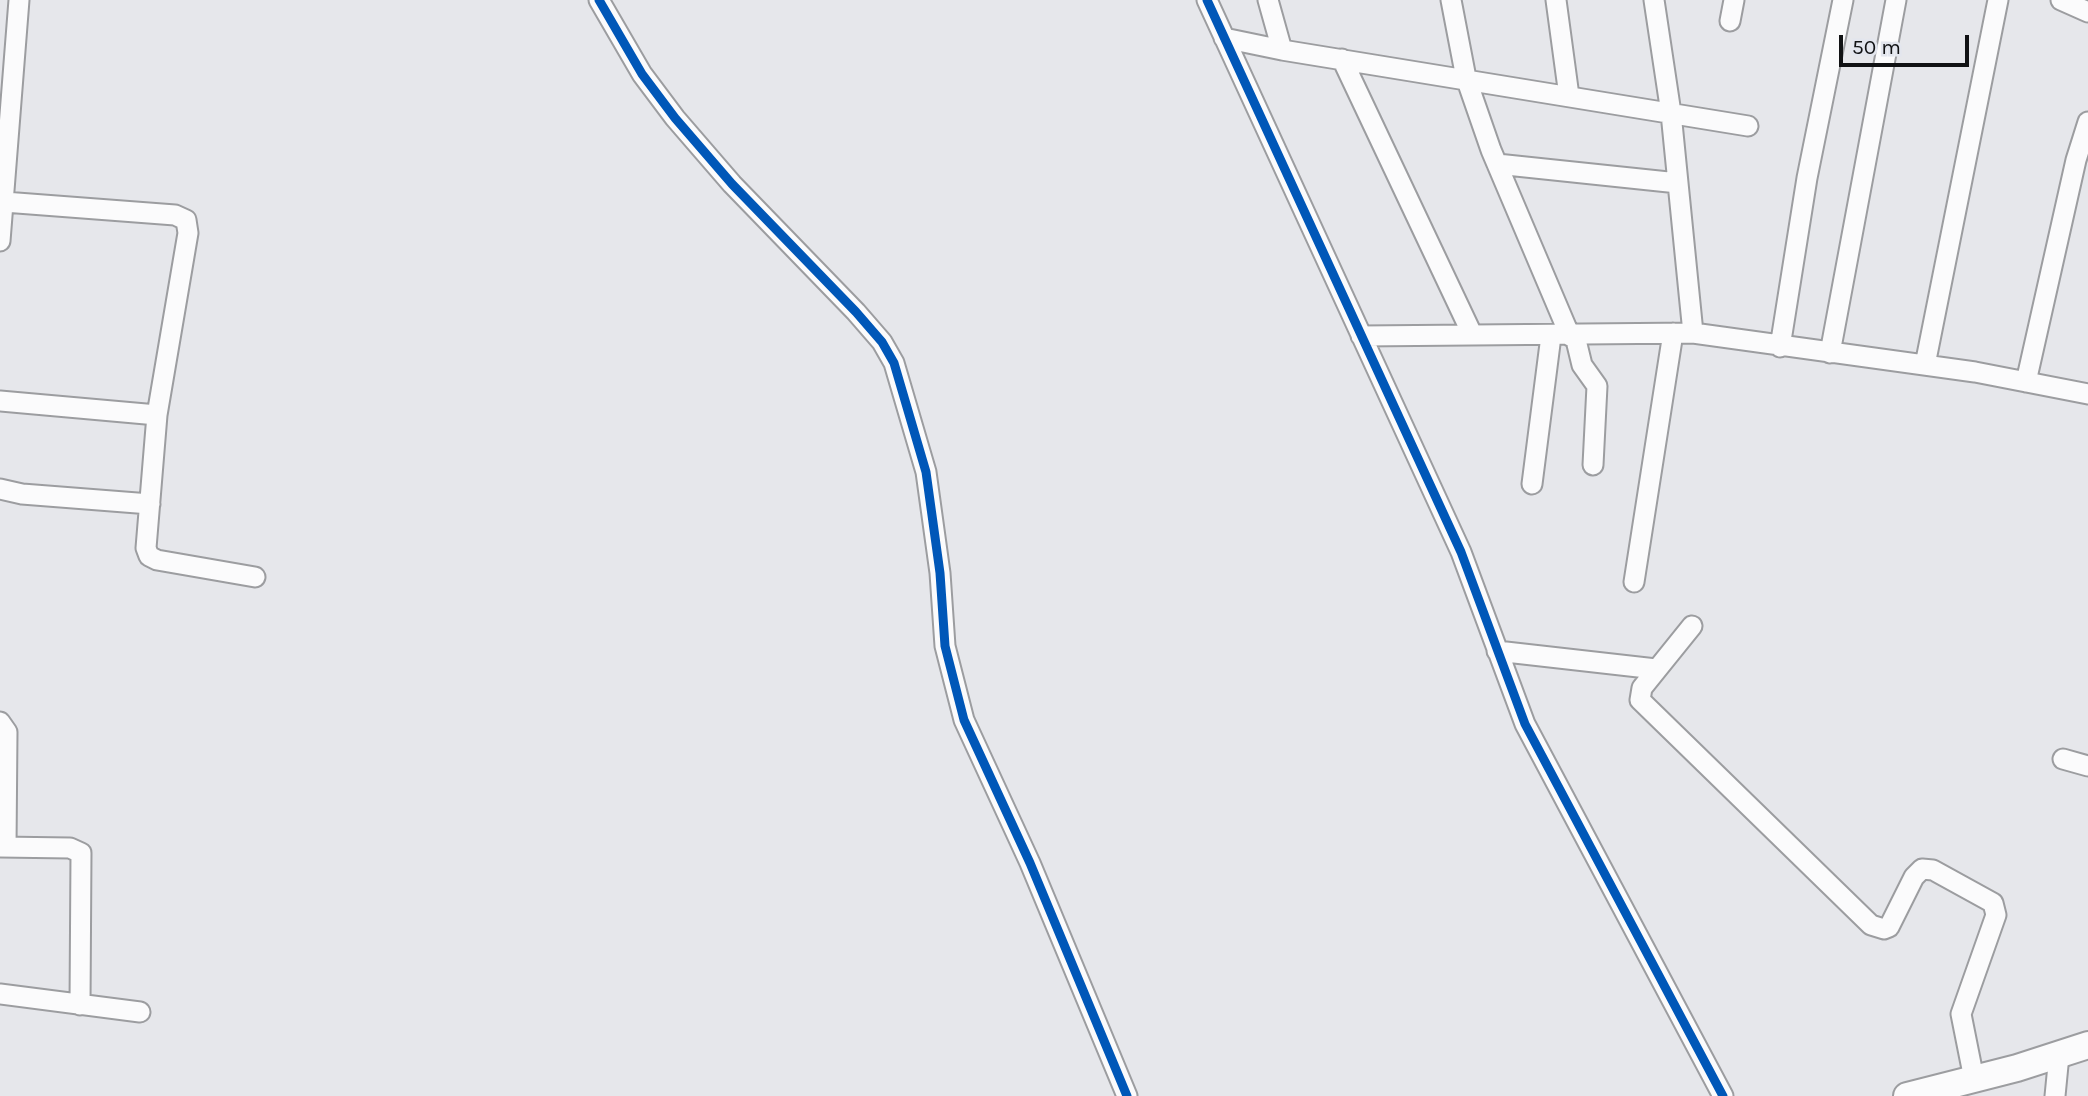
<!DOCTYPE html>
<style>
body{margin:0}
#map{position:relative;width:2088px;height:1096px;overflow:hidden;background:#e6e7eb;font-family:Karla,sans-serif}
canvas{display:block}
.scale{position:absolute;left:1839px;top:35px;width:130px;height:32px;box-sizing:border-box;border:4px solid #111214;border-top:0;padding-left:9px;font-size:21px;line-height:24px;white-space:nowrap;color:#111214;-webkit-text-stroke:5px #e3e6ee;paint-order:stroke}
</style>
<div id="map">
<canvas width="2088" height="1096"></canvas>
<div class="scale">50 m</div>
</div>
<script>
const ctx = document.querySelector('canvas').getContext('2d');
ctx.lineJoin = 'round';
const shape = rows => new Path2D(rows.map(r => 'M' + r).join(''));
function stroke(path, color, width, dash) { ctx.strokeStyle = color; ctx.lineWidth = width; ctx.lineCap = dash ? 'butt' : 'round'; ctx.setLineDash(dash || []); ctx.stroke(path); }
const minor = shape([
 [599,0,642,74,675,118,732,184,856,312,882,342,894,363,926,472,940,573,945,646,964,720,1030,863,1127,1096],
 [1207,0,1461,552,1525,724,1723,1096],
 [1268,0,1282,50],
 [1451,0,1466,78,1491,150,1570,336],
 [1556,0,1569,96],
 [1654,0,1671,113,1693,333],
 [2061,0,2088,12],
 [1730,21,1734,0],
 [1224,38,1282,50,1748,126],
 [1342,59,1472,334],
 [1497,164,1678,183],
 [4,202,175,215,186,220,188,233,157,415,146,548,149,556,157,560,255,577],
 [0,241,19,0],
 [1361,336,1693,333,1975,372,2088,394],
 [1575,336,1582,365,1597,386,1593,465],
 [1780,347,1807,178,1843,0],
 [1830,353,1896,0],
 [1925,365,1998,0],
 [2026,382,2076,160,2088,122],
 [0,401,157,415],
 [1532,484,1551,336],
 [0,489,22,494,150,504],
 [1634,582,1673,333],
 [1692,626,1642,688,1640,700,1871,925,1884,929,1889,927,1914,877,1922,869,1933,870,1993,903,1996,915,1961,1014,1974,1079],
 [1497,651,1656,669],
 [0,722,7,732,6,847],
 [2063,759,2088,766],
 [0,847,70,848,81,853,80,1005],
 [0,994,140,1012],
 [2055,1096,2059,1055]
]);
const highway = shape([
 [1907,1096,2017,1068,2088,1045]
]);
const cycleway = shape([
 [599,0,642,74,675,118,732,184,856,312,882,342,894,363,926,472,940,573,945,646,964,720,1030,863,1127,1096],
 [1207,0,1461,552,1525,724,1723,1096]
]);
stroke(minor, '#9c9da0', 23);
stroke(highway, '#9c9da0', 30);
stroke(minor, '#fbfbfc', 19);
stroke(highway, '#fbfbfc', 26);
stroke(cycleway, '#0057b8', 9);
</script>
